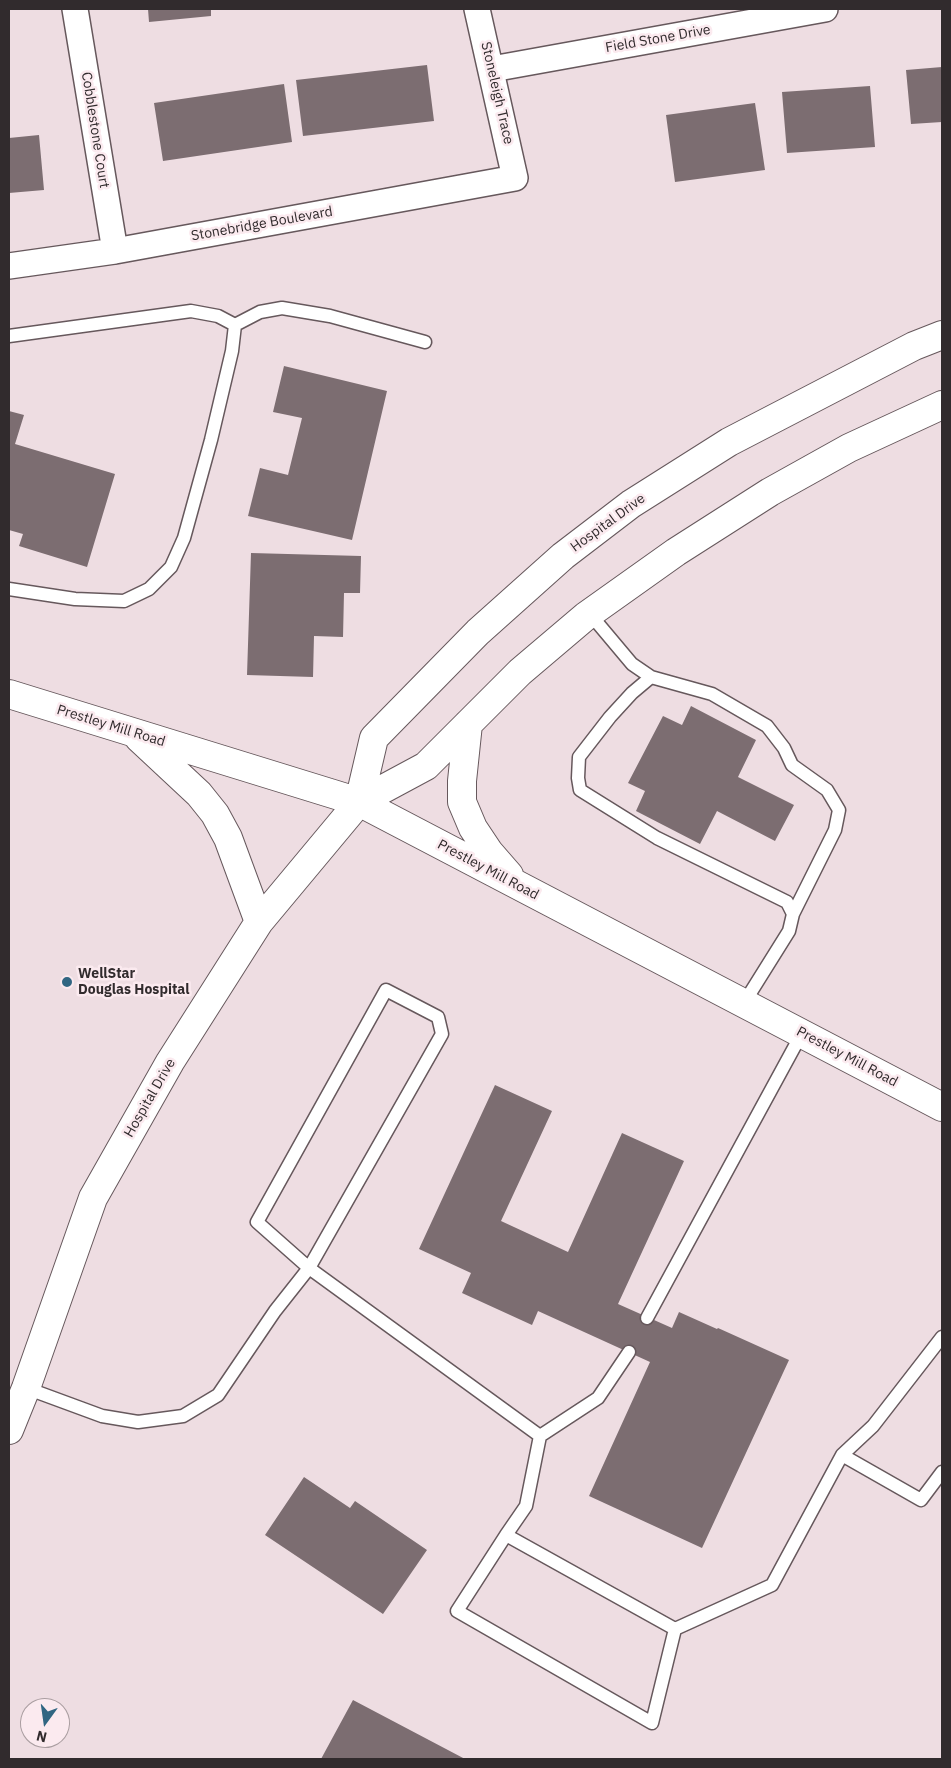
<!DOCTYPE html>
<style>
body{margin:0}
#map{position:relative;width:951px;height:1768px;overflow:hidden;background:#eedde2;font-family:"IBM Plex Sans",sans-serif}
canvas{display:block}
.frame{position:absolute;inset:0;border:10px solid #312b2d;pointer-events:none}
.north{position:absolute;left:20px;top:1698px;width:50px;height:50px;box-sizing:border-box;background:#fbeaef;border:1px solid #aa9ea1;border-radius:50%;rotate:194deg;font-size:14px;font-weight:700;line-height:20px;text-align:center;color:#312b2d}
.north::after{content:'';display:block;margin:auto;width:18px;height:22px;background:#316682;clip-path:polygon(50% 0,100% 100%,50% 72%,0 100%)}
</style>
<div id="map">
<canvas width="951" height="1768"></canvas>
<div class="frame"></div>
<div class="north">N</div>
</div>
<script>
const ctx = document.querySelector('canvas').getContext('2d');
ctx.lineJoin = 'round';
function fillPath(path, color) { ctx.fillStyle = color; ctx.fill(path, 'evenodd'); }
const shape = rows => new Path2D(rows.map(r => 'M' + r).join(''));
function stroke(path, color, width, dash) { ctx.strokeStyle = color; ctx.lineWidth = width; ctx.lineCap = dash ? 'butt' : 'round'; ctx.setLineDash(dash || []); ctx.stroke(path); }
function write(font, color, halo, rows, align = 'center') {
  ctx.font = font + ' "IBM Plex Sans",sans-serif'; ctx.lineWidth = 5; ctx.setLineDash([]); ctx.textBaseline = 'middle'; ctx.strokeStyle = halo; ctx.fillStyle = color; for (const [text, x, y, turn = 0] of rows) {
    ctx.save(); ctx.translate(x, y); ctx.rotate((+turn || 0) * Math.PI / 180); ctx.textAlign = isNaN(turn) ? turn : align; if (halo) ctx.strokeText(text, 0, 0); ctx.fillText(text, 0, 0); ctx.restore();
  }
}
const building = shape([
 [148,9,211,9,211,16,149,22],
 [427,65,434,121,303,136,296,80],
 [942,67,942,122,911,124,906,70],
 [284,84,292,142,163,161,154,103],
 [870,86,875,147,787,153,782,92],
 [755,103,765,170,675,182,666,115],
 [39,135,44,190,9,193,9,138],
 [284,366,387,391,352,540,248,516,260,468,288,475,302,418,273,412],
 [9,411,24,415,15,444,115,474,87,567,19,546,23,534,9,530],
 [251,553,361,556,360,593,344,593,343,637,314,636,313,677,247,675],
 [691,706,756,740,738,777,794,805,775,841,717,811,700,844,636,811,645,791,628,783,663,716,682,725],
 [495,1085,552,1111,501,1221,568,1252,622,1133,684,1161,618,1304,672,1328,679,1312,717,1329,718,1328,789,1360,702,1548,589,1496,650,1362,538,1311,532,1325,462,1293,471,1273,419,1249],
 [304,1477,350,1508,355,1501,427,1550,383,1614,265,1535],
 [353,1700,465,1759,321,1759]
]);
const lane = shape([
 [235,325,260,312,282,308,330,316,425,342],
 [9,336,191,311,218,316,235,325,232,351,211,440,184,538,171,567,149,589,124,601,75,599,9,589],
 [590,614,632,664,651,677,632,693,610,717,579,757,578,778,580,790,657,838,787,902,793,914,789,931,744,1003],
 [651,677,712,694,767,726,784,748,792,765,827,790,839,810,835,830,793,914],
 [647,1318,802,1033],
 [26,1388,102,1416,138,1422,183,1416,218,1395,275,1311,309,1268,442,1034,438,1017,386,990,257,1222,309,1268,540,1436],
 [842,1455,921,1500,942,1472],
 [506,1535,675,1629,652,1723,457,1611,506,1535,526,1506,540,1436,598,1398,629,1352],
 [675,1629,772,1585,842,1455,873,1426,942,1337]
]);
const street = shape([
 [75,9,115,251],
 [492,69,825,9],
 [9,266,115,251,515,178,477,9]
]);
const secondary = shape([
 [9,694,359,802,942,1107],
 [468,724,462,781,462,802,473,828,489,852,509,875],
 [139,738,199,794,215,814,228,838,259,922],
 [359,802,374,738,478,632,563,556,631,504,729,442,914,346,942,335],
 [9,1430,26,1388,93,1198,170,1062,259,922,359,802,426,766,520,672,586,616,676,552,770,492,849,448,942,405]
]);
const markers = [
 [67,982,6,"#316682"]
];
const streetNames = [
 ["Field Stone Drive",658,39,-10],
 ["Stoneleigh Trace",497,93,77],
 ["Cobblestone Court",95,130,81],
 ["Stonebridge Boulevard",262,224,-10],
 ["Hospital Drive",608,523,-36],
 ["Prestley Mill Road",111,726,17],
 ["Prestley Mill Road",488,870,28],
 ["Prestley Mill Road",847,1057,28],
 ["Hospital Drive",150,1098,-60]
];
const poiNames = [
 ["WellStar",78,974],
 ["Douglas Hospital",78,990]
];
fillPath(building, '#7c6d71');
stroke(lane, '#66585c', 15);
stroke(street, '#66585c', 28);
stroke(secondary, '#66585c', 30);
stroke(lane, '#fff', 12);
stroke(street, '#fff', 25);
stroke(secondary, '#fff', 28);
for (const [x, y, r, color] of markers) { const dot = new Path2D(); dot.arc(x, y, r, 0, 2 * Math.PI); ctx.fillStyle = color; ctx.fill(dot); stroke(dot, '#fbeaef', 2); }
write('14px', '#312b2d', '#fbeaef', streetNames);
write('bold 14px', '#312b2d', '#fbeaef', poiNames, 'left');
</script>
